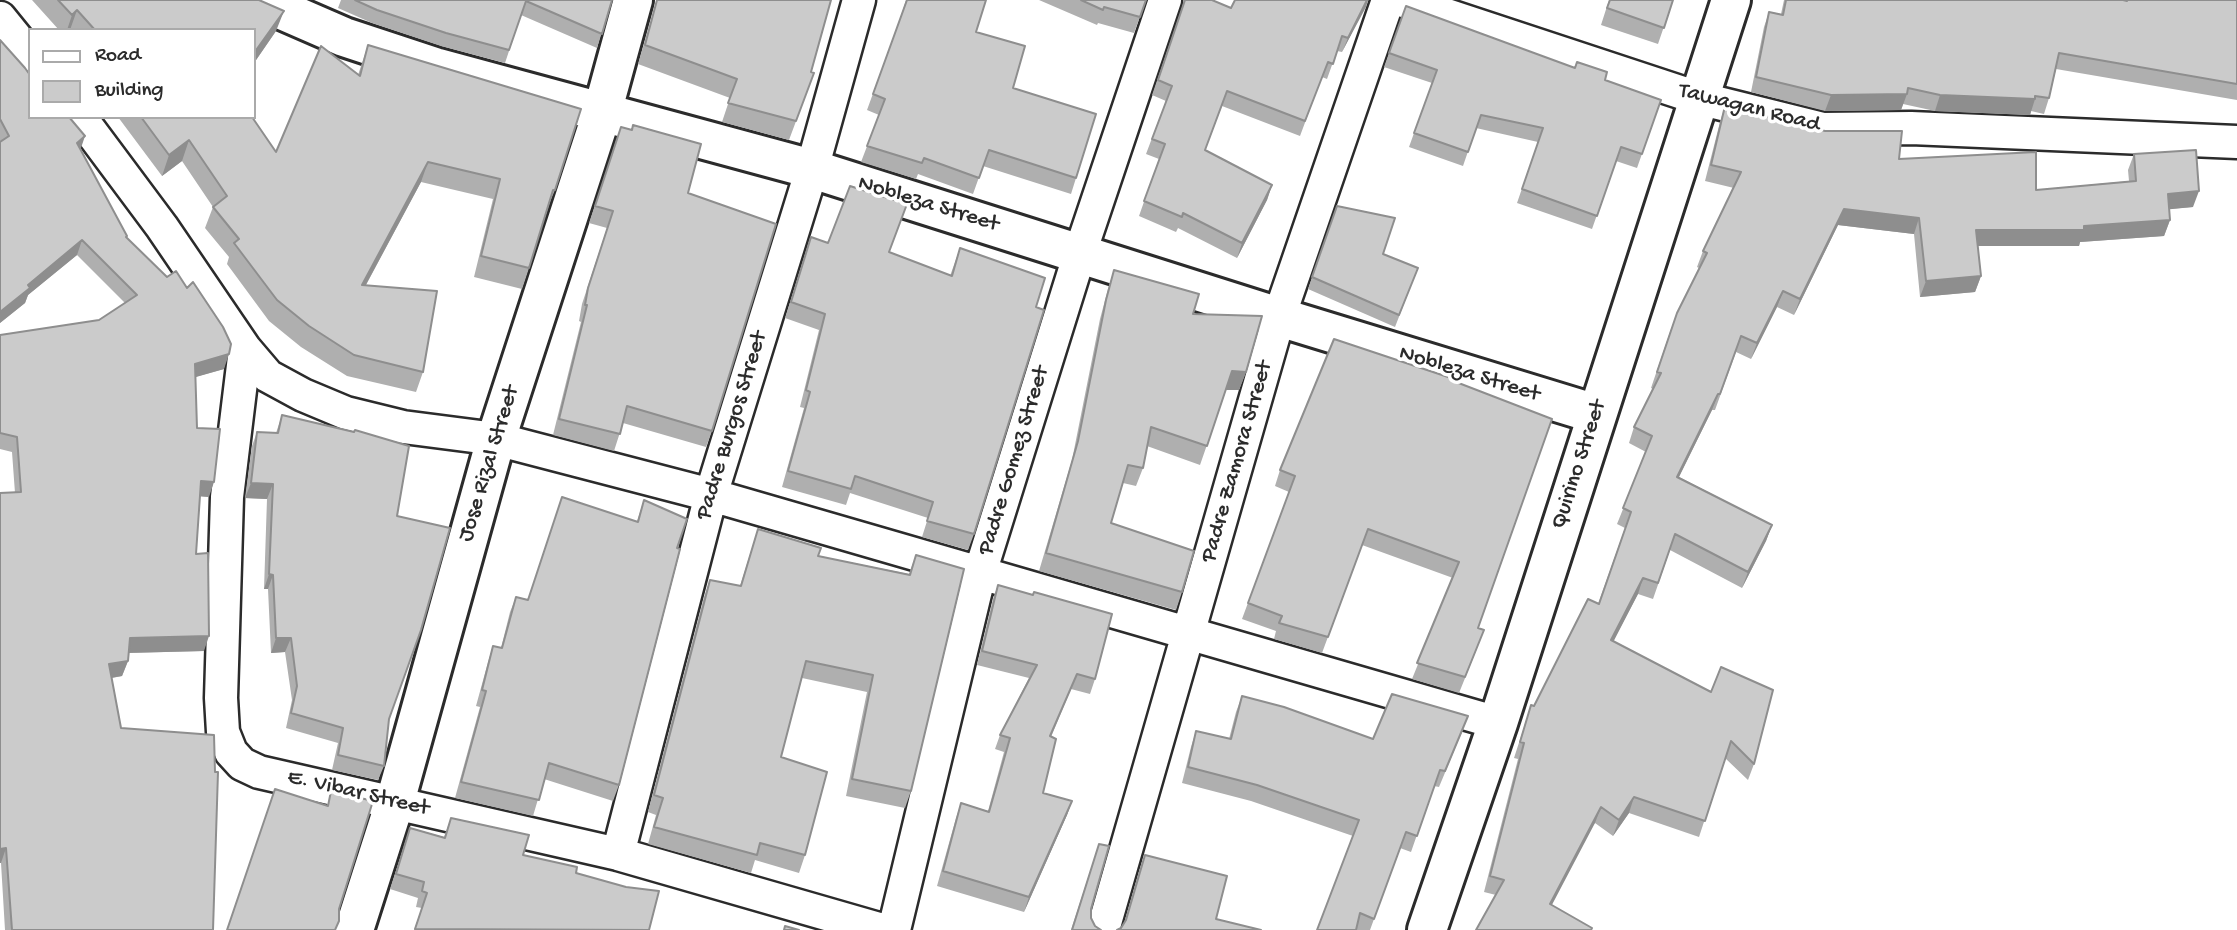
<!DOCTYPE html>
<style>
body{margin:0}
#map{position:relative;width:2237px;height:930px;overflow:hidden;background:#fff;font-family:"Gochi Hand",sans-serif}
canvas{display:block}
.legend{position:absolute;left:28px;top:28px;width:228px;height:91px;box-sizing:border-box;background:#fff;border:2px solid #aaa;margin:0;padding:9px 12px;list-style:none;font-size:21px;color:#2b2b2b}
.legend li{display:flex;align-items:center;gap:14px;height:35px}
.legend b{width:35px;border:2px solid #aaa}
</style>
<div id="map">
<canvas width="2237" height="930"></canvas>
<ul class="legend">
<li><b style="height:9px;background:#fff"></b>Road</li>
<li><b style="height:19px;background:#cbcbcb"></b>Building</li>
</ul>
</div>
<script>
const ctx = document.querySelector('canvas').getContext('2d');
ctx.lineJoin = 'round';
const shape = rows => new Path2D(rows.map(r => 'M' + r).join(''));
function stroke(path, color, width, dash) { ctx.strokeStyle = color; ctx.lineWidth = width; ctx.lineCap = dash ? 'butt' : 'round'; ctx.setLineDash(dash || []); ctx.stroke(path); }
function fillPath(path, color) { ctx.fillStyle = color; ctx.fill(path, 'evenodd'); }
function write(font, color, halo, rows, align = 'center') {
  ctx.font = font + ' "Gochi Hand",sans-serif'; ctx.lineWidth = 7; ctx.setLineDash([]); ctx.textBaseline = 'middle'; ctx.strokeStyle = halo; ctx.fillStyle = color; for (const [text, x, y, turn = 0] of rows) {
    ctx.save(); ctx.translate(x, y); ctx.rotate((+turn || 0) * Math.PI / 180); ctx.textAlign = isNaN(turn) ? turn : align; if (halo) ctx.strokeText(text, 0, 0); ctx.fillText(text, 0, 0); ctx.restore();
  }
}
const minor = shape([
 [1401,0,1698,98,1823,129,1911,128,2237,142],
 [0,18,30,55],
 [80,117,162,227,245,349,268,376,303,395,346,413,403,427,496,439,711,495,1498,723],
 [245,349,227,497,221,698,223,732,231,752,242,764,259,772,618,854,882,930],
 [618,854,711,495,812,169,859,0],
 [894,930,980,573,1080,253,1165,0],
 [1103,930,1279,317,1388,0]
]);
const tertiary = shape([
 [259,0,344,37,435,67,812,169,1279,317,1596,414],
 [354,930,395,802,496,439,602,113,633,0]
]);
const secondary = shape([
 [1427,930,1498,723,1731,0]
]);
const wall = shape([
 [32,0,259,0,276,31,254,63,254,30,59,30],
 [341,0,612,0,597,48,521,15,505,63,441,46,372,23,338,8],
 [657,0,831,0,811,72,814,73,789,140,722,122,730,98,638,64],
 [906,0,986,0,976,32,1013,88,1076,178,1071,194,983,166,973,194,918,174,916,179,861,162,879,115,867,110,899,22],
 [1039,0,1146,0,1134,33,1098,23,1097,25],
 [1185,0,1231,8,1235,0,1368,0,1342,52,1337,51,1327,79,1322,77,1300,136,1222,106,1205,150,1272,185,1267,200,1237,258,1178,228,1176,232,1139,216,1159,159,1146,154,1166,101,1152,95],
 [1609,0,1673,0,1658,44,1601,25],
 [1784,0,2237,0,2237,100,2056,69,2049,98,2044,114,2031,111,2030,115,1935,111,1903,104,1901,110,1825,111,1751,92,1764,27,1769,12,1781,14],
 [1406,6,1605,80,1661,100,1637,168,1616,161,1592,229,1517,203,1538,142,1476,128,1463,166,1409,147,1432,83,1384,67],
 [0,40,30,75,81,149,127,238,224,369,195,377,197,428,209,497,200,496,196,554,204,651,128,653,128,661,122,676,112,678,121,728,213,930,5,930,1,863,15,493,12,452,0,449,0,335,99,320,125,303,77,255,28,295,25,303,0,323],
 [368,45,555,190,546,211,529,268,522,289,474,277,493,199,421,182,366,285,423,372,416,392,347,376,301,347,269,321,227,264,229,257,205,228,213,207,182,161,162,176,118,117,252,117,276,152,358,75],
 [1725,106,1899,159,2036,190,2129,181,2128,170,2134,154,2193,207,2169,209,2170,220,2164,236,2080,242,2079,246,1978,246,1981,276,1975,292,1920,297,1914,234,1838,225,1794,315,1777,307,1751,359,1736,352,1715,410,1712,410,1679,477,1772,525,1766,541,1742,588,1670,550,1653,599,1638,594,1613,641,1711,692,1754,764,1748,780,1725,758,1699,837,1629,813,1613,836,1595,823,1496,895,1484,892,1518,759,1514,758,1526,721,1531,705,1534,706,1598,604,1625,528,1617,524,1646,452,1629,443,1634,427,1653,389,1651,388,1671,329,1699,268,1697,267,1703,251,1734,188,1705,181,1720,122],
 [621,127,688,193,712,431,706,447,623,423,614,451,553,435,581,322,579,321,582,304,607,228,589,223],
 [1337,206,1383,254,1418,268,1395,327,1308,289],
 [811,237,828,243,889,252,950,276,960,248,1036,307,974,534,968,550,922,537,928,518,850,493,846,505,782,487,804,408,800,407,819,330,785,318],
 [1114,270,1193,314,1246,372,1239,390,1226,390,1200,465,1147,446,1143,468,1136,486,1123,483,1111,523,1182,592,1176,610,1039,571,1072,460,1100,319,1108,289],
 [1456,382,1478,628,1478,646,1459,693,1412,679,1453,578,1362,545,1322,653,1274,639,1276,631,1242,619,1289,492,1275,486,1280,470],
 [282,415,397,516,389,719,384,766,378,780,332,770,338,743,286,728,292,700,285,652,271,653,268,589,264,589,267,499,245,498,252,446,257,432,276,433],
 [644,500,677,548,619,785,613,801,544,779,533,816,455,798,480,707,476,706,488,662,493,646,501,648,510,612,516,597,528,600,637,521],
 [758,529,818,556,909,574,916,555,911,791,905,808,846,796,867,692,802,678,781,757,805,855,799,873,755,860,751,873,648,844,656,815,648,812,704,597,710,580,740,586],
 [998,585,1095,679,1090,694,1071,689,1051,737,1043,793,1072,801,1067,815,1024,912,937,886,956,818,961,803,988,811,1004,752,995,749,1000,735,1029,678,977,665,993,599],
 [1242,696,1373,739,1462,732,1439,787,1434,786,1411,852,1400,848,1370,930,1356,930,1353,836,1251,801,1182,783,1191,747,1196,731,1229,739,1236,712],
 [451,818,523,855,576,873,649,930,414,930,422,908,416,907,418,898,390,889,405,843,410,828,444,837],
 [1099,844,1091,918,1095,926,1101,930,1071,930],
 [1145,855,1216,919,1121,928,1124,923,1139,871]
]);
const shadedWall = shape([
 [1367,0,1368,0,1366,7,1342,52,1348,38],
 [77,10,70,30,67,30,72,15],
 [284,11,276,31,254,63,254,53],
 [1907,94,1901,110,1825,111,1831,95],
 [1940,95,2035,99,2030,115,1935,111],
 [85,136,80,151,77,143],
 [189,140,182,161,162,176,169,155],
 [428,162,421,182,355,305,362,285],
 [1272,185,1267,200,1237,258,1242,243],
 [2199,191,2193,207,2162,210,2168,194],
 [1844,209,1919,218,1914,234,1838,225,1794,315,1800,299],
 [2170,220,2164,236,2080,242,2079,246,1970,246,1976,230,2084,226],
 [82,240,77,255,28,295,25,303,0,323,0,312,28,285],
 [1981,276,1975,292,1920,297,1926,281],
 [1783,291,1777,307,1751,359,1757,343],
 [229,354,224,369,189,379,195,364],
 [1232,371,1246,372,1239,390,1225,390],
 [1718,394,1712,410,1671,493,1677,477],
 [201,481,214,482,209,497,195,496],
 [251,483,273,484,267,499,245,498],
 [1772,525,1766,541,1742,588,1748,572],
 [269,574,273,575,268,589,264,589],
 [1643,578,1638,594,1606,656,1611,640],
 [209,636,204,651,124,653,130,638],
 [276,638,291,638,285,652,271,653],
 [128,661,122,676,104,679,109,664],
 [1634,797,1629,813,1613,836,1619,820],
 [1072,801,1067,815,1024,912,1029,897],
 [1601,807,1595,823,1544,920,1550,904],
 [6,848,1,863,0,863,0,849]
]);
const building = shape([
 [58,0,259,0,284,11,254,53,254,30,95,30,77,10,72,15,58,0],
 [355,0,612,0,602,34,526,1,509,50,446,33,377,10,355,0],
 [657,0,831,0,811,72,814,73,796,121,728,103,737,79,645,45,657,0],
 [907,0,986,0,976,32,1025,46,1013,88,1096,114,1076,178,989,150,979,178,924,158,922,163,867,146,885,99,873,94,907,0],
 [1081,0,1146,0,1140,17,1104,7,1103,10,1081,0],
 [1185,0,1212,0,1231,8,1235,0,1367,0,1348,38,1342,36,1333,64,1328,62,1305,121,1227,91,1205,150,1272,185,1242,243,1183,213,1182,217,1144,201,1165,144,1152,139,1172,86,1158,80,1185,0],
 [1610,0,1673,0,1664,28,1607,8,1610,0],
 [1786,0,2123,0,2127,1,2127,0,2237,0,2237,84,2059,53,2049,98,2035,96,2035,99,1940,95,1908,88,1907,94,1831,95,1756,77,1769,12,1783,15,1786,0],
 [1406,6,1575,68,1577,62,1607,72,1605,80,1661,100,1642,154,1621,147,1597,216,1522,189,1543,128,1481,115,1468,152,1414,133,1437,70,1389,53,1406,6],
 [0,40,25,68,30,75,30,117,69,117,85,136,77,143,127,236,126,237,167,277,176,271,187,288,193,282,223,327,231,344,229,354,195,364,197,428,220,429,214,482,201,481,196,554,208,553,209,636,130,638,128,661,109,664,121,728,214,735,215,772,218,772,213,930,12,930,6,848,0,849,0,493,21,492,17,437,0,433,0,335,99,320,137,295,82,240,28,285,30,288,0,312,0,142,9,136,0,119,0,40],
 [368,45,581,109,555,190,553,190,529,268,481,256,500,179,428,162,362,285,437,291,423,372,354,355,309,326,277,300,234,243,239,239,213,207,227,196,189,140,169,155,141,117,252,117,276,152,321,46,360,76,368,45],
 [1725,106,1825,131,1902,131,1899,159,2036,152,2036,190,2136,181,2134,154,2196,150,2199,191,2168,194,2170,220,2084,226,2084,230,1976,230,1981,276,1926,281,1919,218,1844,209,1800,299,1783,291,1757,343,1741,336,1720,394,1718,394,1677,477,1772,525,1748,572,1675,534,1658,583,1643,578,1611,640,1711,692,1721,667,1773,690,1754,764,1731,741,1705,821,1634,797,1619,820,1601,807,1550,904,1592,928,1591,930,1476,930,1504,880,1490,876,1524,743,1520,742,1531,705,1534,706,1588,599,1599,604,1631,512,1623,508,1652,436,1634,427,1661,373,1657,372,1677,313,1707,253,1703,251,1741,172,1711,165,1725,106],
 [633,125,701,144,688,193,776,224,712,431,627,406,620,434,559,419,587,305,585,305,588,288,613,211,595,206,621,127,632,130,633,125],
 [850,186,907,204,889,252,952,276,960,248,1045,278,1036,307,1044,310,974,534,927,521,933,502,855,476,851,489,788,471,810,392,806,390,825,314,791,302,811,237,828,243,850,186],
 [1337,206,1395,218,1383,254,1418,268,1399,315,1312,277,1337,206],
 [1114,270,1199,294,1193,314,1262,316,1246,372,1232,371,1207,446,1151,427,1143,468,1128,465,1111,523,1194,551,1182,592,1046,553,1078,441,1106,300,1114,270],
 [1334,339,1457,380,1456,382,1552,419,1478,628,1484,630,1465,677,1417,663,1459,562,1368,529,1328,637,1279,623,1282,616,1248,603,1295,476,1280,470,1334,339],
 [282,415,354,432,355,430,409,446,397,516,450,528,421,630,389,719,384,766,338,755,343,728,291,713,297,686,291,638,276,638,273,575,269,574,273,484,251,483,257,432,278,433,282,415],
 [562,497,638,522,644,500,687,519,677,548,680,549,619,785,549,763,539,800,461,782,486,691,482,690,493,646,502,648,516,597,528,600,562,497],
 [758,529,821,548,818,556,910,575,916,555,964,569,911,791,852,779,873,675,806,661,781,757,827,772,805,855,760,843,757,855,654,827,663,798,654,795,710,580,741,586,758,529],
 [998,585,1033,595,1034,592,1112,614,1095,679,1077,674,1050,736,1056,739,1043,793,1072,801,1029,897,943,871,961,803,989,812,1010,738,1000,735,1037,665,982,651,998,585],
 [1392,694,1468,716,1445,771,1440,770,1417,836,1406,832,1374,919,1360,913,1356,930,1317,930,1359,820,1257,785,1188,767,1196,731,1231,739,1242,696,1284,707,1373,739,1392,694],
 [275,789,328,806,331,791,373,801,339,909,339,921,335,930,227,930,275,789],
 [451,818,529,835,523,855,577,867,576,873,626,887,659,891,649,930,415,929,427,893,422,891,424,882,396,874,410,828,445,838,451,818],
 [1099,844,1109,846,1091,909,1091,918,1095,926,1101,930,1072,930,1099,844],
 [1145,855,1227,876,1216,919,1261,930,1117,930,1121,928,1126,920,1145,855],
 [785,926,799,930,784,930,785,926]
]);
const streetNames = [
 ["Tawagan Road",1749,109,14],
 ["Nobleza Street",928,205,17],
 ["Nobleza Street",1469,375,17],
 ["Padre Burgos Street",733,426,-73],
 ["Padre Gomez Street",1015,461,-73],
 ["Padre Zamora Street",1238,462,-74],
 ["Jose Rizal Street",490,464,-73],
 ["Quirino Street",1580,465,-72],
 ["E. Vibar Street",358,794,13]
];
stroke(minor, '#2b2b2b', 37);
stroke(tertiary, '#2b2b2b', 44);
stroke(secondary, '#2b2b2b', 44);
stroke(minor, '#fff', 32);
stroke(tertiary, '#fff', 38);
stroke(secondary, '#fff', 38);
fillPath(wall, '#afafaf');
fillPath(shadedWall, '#8e8e8e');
fillPath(building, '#cbcbcb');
stroke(building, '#8e8e8e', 2);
write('23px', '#2b2b2b', '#fff', streetNames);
</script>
